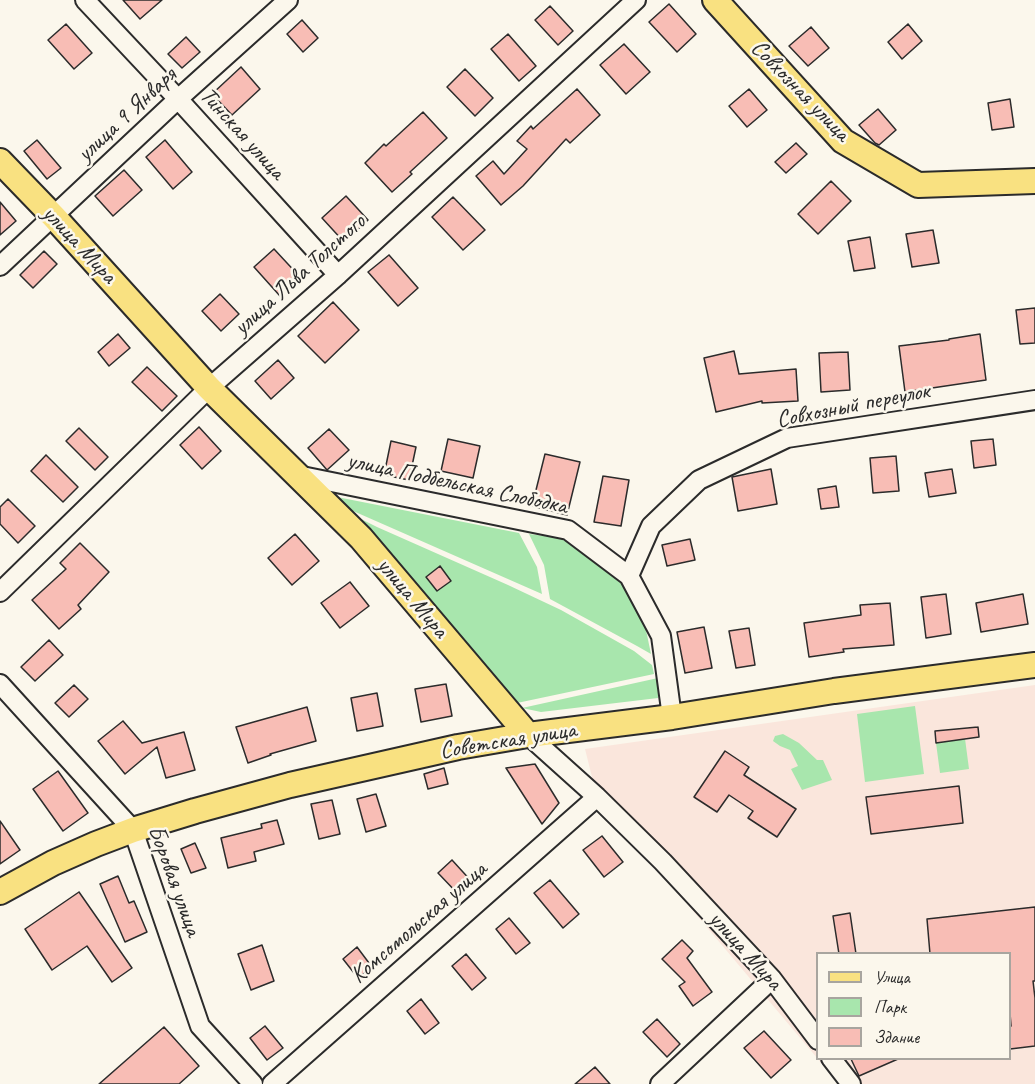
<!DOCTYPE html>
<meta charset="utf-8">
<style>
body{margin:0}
#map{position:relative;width:1035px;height:1084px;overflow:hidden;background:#fbf7ec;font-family:Caveat,sans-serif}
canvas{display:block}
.legend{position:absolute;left:816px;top:952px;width:195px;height:108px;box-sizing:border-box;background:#fbf7ec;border:2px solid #a8a59f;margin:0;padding:8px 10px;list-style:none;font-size:18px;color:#2b2b2b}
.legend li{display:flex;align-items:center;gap:12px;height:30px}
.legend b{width:30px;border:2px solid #a8a59f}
</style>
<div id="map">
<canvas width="1035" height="1084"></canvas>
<ul class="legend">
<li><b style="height:8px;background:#f9e181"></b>Улица</li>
<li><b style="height:16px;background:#a8e6ad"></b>Парк</li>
<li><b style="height:16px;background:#f8bdb5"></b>Здание</li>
</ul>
</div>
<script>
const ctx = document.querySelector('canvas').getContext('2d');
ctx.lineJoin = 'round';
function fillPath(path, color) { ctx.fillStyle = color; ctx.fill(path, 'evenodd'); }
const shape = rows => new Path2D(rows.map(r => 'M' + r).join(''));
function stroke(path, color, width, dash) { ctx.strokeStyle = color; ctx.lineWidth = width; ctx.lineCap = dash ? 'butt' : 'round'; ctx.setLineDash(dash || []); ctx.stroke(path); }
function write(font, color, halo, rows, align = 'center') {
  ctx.font = font + ' Caveat,sans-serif'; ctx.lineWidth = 5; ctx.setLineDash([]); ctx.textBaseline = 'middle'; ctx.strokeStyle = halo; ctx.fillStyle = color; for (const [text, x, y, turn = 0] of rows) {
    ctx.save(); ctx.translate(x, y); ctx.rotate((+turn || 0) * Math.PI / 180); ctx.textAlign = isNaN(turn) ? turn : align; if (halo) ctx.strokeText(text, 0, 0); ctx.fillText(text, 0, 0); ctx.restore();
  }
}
const built = shape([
 [1035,685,1035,1084,839,1084,597,797,585,749],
 [818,954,1010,954,1010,1058,818,1058]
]);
const green = shape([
 [337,497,519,533,537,567,542,594,344,507],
 [343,510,377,527,508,585,561,610,634,651,652,665,654,674,517,703],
 [529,534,568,539,598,561,630,591,646,630,651,654,637,646,550,599,544,565],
 [658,678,658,698,541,712,522,708],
 [915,706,924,774,865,782,857,714],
 [964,731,969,769,940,773,936,743,957,740],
 [783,734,799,743,817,760,823,760,832,780,802,790,791,769,798,766,790,750,780,746,773,741,775,736]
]);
const building = shape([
 [123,0,162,0,140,19,123,0],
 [669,4,696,34,677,52,649,22,669,4],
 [550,6,573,31,558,45,535,20,550,6],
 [302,20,318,38,303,52,287,34,302,20],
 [66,24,92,53,74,69,48,40,66,24],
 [908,24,922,41,902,59,888,42,908,24],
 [811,27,829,48,808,66,789,46,811,27],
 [508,34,536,66,519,81,491,49,508,34],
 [186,37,200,52,182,68,168,54,186,37],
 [624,44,650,72,626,94,600,65,624,44],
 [241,67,260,89,232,115,212,94,241,67],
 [465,69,493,98,475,116,447,87,465,69],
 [577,89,600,115,570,143,566,139,523,186,501,205,476,176,493,161,504,174,527,149,517,141,531,126,533,129,577,89],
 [749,89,767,110,747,127,729,106,749,89],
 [1010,99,1014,127,992,130,988,103,1010,99],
 [878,109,896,130,879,145,875,143,859,125,878,109],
 [423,112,447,138,410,172,412,174,392,192,365,163,384,144,386,146,423,112],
 [37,140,61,168,47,179,24,151,37,140],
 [165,140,192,172,173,189,146,157,165,140],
 [796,143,807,154,786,173,775,162,796,143],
 [124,170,142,190,113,216,95,196,124,170],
 [831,181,851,201,818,234,798,214,831,181],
 [346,196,368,220,344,242,322,218,346,196],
 [453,197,485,230,463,250,432,217,453,197],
 [0,202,16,221,0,235,0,202],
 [933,230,939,263,912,267,906,234,933,230],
 [870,237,875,268,854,271,848,241,870,237],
 [274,249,300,277,280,296,254,267,274,249],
 [44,251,57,264,33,288,20,275,44,251],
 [389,255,418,288,398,306,368,272,389,255],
 [220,294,239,314,221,331,202,311,220,294],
 [333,302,359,330,325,363,298,336,333,302],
 [1035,308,1035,343,1020,344,1016,310,1035,308],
 [118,334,130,348,109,366,98,352,118,334],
 [980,334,986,380,905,392,899,346,949,340,949,339,980,334],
 [734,351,739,374,796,369,798,401,762,403,762,401,716,412,704,358,734,351],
 [848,352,850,390,821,392,819,353,848,352],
 [278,360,294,378,271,399,255,381,278,360],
 [147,367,177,396,162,411,132,382,147,367],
 [199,427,221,451,202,469,180,445,199,427],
 [79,428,108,457,95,470,66,441,79,428],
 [329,429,349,450,327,470,308,448,329,429],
 [448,439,480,446,473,478,441,471,448,439],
 [993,439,996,465,974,468,971,441,993,439],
 [391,441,416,447,409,480,384,475,391,441],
 [545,454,580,462,567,515,532,506,545,454],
 [46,455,78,487,63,502,31,471,46,455],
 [896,456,899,491,873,493,870,458,896,456],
 [771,469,777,504,738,511,732,477,771,469],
 [952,469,956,493,929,497,925,473,952,469],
 [603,476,629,480,621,526,594,522,603,476],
 [836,486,839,507,821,509,818,489,836,486],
 [8,499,35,526,18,543,0,524,0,507,8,499],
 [295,534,319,561,292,585,268,558,295,534],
 [690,539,695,560,667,566,662,545,690,539],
 [80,543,109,572,78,605,81,609,59,629,32,600,66,569,60,563,80,543],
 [440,566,451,581,437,591,426,577,440,566],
 [350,582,369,606,340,628,321,603,350,582],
 [946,594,951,634,926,638,921,597,946,594],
 [1023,594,1028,624,981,632,976,603,1023,594],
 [890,603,894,645,843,649,844,652,809,657,804,623,861,615,860,605,890,603],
 [704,627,712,668,685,673,677,632,704,627],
 [749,628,755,665,736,668,729,631,749,628],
 [49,640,63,655,35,681,21,667,49,640],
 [446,684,452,716,421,722,415,689,446,684],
 [74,685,88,699,69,717,55,703,74,685],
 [377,693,383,726,357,731,351,698,377,693],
 [307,707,316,741,270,754,271,755,248,763,236,727,307,707],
 [123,721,142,743,184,732,195,770,166,778,157,747,125,774,98,741,123,721],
 [978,727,979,737,936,743,935,731,978,727],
 [725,751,749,767,744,775,796,809,777,837,748,818,753,811,729,795,717,812,694,797,725,751],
 [535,764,559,803,542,824,506,768,535,764],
 [444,768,448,784,428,789,424,774,444,768],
 [58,771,88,813,63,831,33,789,58,771],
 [959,786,963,823,871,834,866,797,959,786],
 [376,794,386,826,366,832,357,799,376,794],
 [332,800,340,834,319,839,311,804,332,800],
 [277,820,284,844,254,852,256,861,228,868,221,838,262,828,261,824,277,820],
 [0,821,20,850,0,864,0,821],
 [602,836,623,862,604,877,583,850,602,836],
 [195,843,206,868,191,873,181,849,195,843],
 [452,860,473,883,459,895,438,873,452,860],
 [118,876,129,903,134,901,147,932,125,942,100,884,118,876],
 [550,880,579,914,563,928,534,893,550,880],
 [79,892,132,968,112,982,87,946,52,970,25,929,79,892],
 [1035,907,1035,981,1033,981,1035,998,1035,1046,1010,1049,1010,1027,1011,1026,1010,1013,1010,954,930,954,927,919,1035,907],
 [850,913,856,954,839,954,833,916,850,913],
 [509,918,530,943,516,954,496,929,509,918],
 [682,940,693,951,687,958,712,992,693,1006,679,986,685,982,662,959,682,940],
 [262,945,274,981,251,990,238,954,262,945],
 [357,947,372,967,358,978,343,959,357,947],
 [466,954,486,978,472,990,452,966,466,954],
 [421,999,439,1023,425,1034,407,1011,421,999],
 [657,1019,680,1044,667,1057,643,1032,657,1019],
 [265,1026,283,1048,267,1060,250,1038,265,1026],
 [164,1027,199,1066,179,1084,99,1084,164,1027],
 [764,1031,791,1060,771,1078,744,1048,764,1031],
 [851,1059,898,1059,859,1076,851,1059],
 [595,1067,610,1084,575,1084,595,1067]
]);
const minor = shape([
 [85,0,178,99,338,275],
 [0,266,178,99,288,0],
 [297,475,568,530,629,576,661,636,672,717],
 [629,576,651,526,699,480,787,438,1035,400],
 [0,592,209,388,338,275,636,0],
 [0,684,133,830,200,1026,253,1084],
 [528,735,597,797,663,862,772,979,818,1040],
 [831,1058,851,1084],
 [272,1084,597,797],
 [660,1084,772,979]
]);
const major = shape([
 [715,0,843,141,918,185,1035,181],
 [0,161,54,217,209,388,361,538,528,735],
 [0,892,53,863,96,844,133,830,195,811,290,785,458,747,528,735,672,717,834,691,1035,665]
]);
const streetNames = [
 ["Совхозная улица",800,91,46],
 ["улица 9 Января",127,115,-43],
 ["Тинская улица",242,134,48],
 ["улица Мира",79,245,47],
 ["улица Льва Толстого",300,275,-42],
 ["Совхозный переулок",853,406,-11],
 ["улица Подбельская Слободка",457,484,12],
 ["улица Мира",412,598,50],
 ["Советская улица",508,741,-9],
 ["Боровая улица",174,881,70],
 ["Комсомольская улица",419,923,-41],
 ["улица Мира",745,951,48]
];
fillPath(built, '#fae6dc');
fillPath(green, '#a8e6ad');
fillPath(building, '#f8bdb5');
stroke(building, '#2b2b2b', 1.5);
stroke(minor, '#2b2b2b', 22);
stroke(major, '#2b2b2b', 28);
stroke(minor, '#fbf7ec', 18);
stroke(major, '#f9e181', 24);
write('24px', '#2b2b2b', '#fbf7ec', streetNames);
</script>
